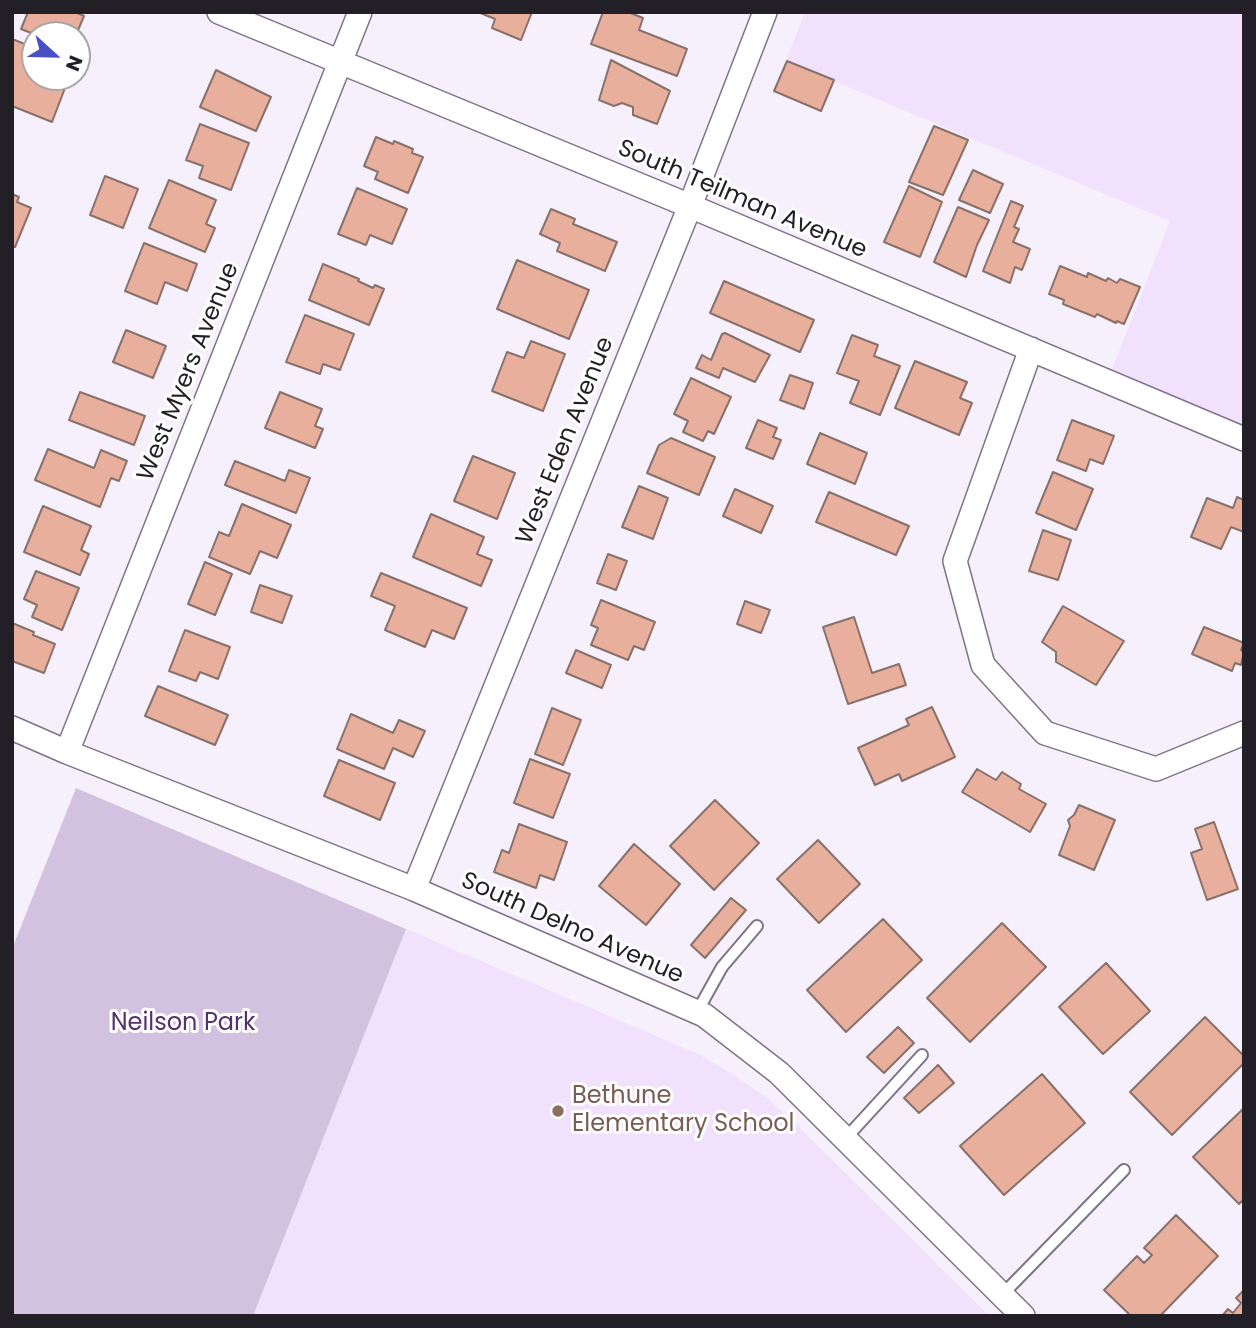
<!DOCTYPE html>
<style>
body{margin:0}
#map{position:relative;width:1256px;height:1328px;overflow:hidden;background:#f6effc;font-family:Poppins,sans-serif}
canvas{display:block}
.frame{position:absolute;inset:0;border:14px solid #231f26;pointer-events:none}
.north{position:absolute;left:21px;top:21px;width:70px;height:70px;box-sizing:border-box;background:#fff;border:2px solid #a7a5a8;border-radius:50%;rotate:112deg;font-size:19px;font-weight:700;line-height:28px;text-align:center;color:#231f26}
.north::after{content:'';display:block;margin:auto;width:24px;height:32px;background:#4950c5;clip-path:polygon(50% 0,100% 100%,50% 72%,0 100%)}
</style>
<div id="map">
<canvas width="1256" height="1328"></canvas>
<div class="frame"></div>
<div class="north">N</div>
</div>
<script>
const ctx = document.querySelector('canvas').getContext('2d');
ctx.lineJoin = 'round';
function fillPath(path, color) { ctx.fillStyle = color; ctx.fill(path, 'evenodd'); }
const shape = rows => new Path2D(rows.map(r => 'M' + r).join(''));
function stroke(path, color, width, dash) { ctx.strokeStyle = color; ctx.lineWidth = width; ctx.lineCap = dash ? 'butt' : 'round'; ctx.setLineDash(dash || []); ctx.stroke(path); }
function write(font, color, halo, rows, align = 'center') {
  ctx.font = font + ' Poppins,sans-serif'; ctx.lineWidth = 6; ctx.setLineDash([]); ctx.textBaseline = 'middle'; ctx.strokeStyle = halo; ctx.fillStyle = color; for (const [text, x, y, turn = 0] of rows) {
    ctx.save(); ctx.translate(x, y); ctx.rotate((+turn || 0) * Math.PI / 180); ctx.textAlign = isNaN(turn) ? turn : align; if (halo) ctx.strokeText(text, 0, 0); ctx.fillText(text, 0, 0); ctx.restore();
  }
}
const built = shape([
 [805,12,1244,12,1244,443,1106,385,1170,221,786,61],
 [406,929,698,1054,731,1073,767,1098,796,1124,989,1316,253,1316]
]);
const green = shape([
 [76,788,406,929,253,1316,12,1316,12,949]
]);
const building = shape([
 [28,12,75,12,84,16,76,35,36,35,21,29,28,12],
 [478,12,532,12,521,40,492,28,495,19,478,12],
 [603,12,628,12,643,18,639,30,687,49,677,76,591,44,603,12],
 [12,39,35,48,35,77,43,77,42,79,65,88,52,122,12,106,12,39],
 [611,60,670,91,657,124,633,115,633,107,622,103,614,106,599,100,611,60],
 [787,61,834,80,821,111,774,91,787,61],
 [216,70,271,97,256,131,200,107,216,70],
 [200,124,249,143,231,190,199,178,203,166,186,160,200,124],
 [934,126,968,140,943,195,909,182,934,126],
 [376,137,393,144,394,141,413,149,412,153,423,157,408,193,375,179,378,172,364,166,376,137],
 [973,170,1003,184,990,213,959,200,973,170],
 [105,176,138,189,123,228,90,215,105,176],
 [169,180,216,200,206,224,215,228,205,252,149,228,169,180],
 [909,186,942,202,920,257,884,242,909,186],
 [357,188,407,209,392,244,370,235,366,245,338,234,357,188],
 [12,194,19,197,17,202,31,208,15,247,12,246,12,194],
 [1011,201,1023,206,1014,227,1019,229,1013,242,1030,249,1022,270,1015,267,1010,283,983,271,1011,201],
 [958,207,989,220,977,245,966,277,934,262,958,207],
 [551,209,575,219,573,224,617,242,605,271,557,251,560,243,540,234,551,209],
 [144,243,197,264,187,291,165,282,157,304,125,291,144,243],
 [517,260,589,290,569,339,497,309,517,260],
 [323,264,359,279,358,281,373,288,375,285,384,289,369,325,309,300,323,264],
 [1060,266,1087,277,1088,273,1106,281,1108,278,1117,283,1120,279,1140,287,1124,324,1117,321,1116,323,1097,314,1095,317,1063,304,1064,300,1049,294,1060,266],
 [724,281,814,320,800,352,710,313,724,281],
 [305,315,354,334,340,370,323,364,320,374,286,362,305,315],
 [126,330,166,346,153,378,113,362,126,330],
 [725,333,770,355,755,382,723,368,719,378,696,368,702,355,711,360,722,334,725,333],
 [852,335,878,345,874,356,900,366,880,415,850,403,859,381,837,373,852,335],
 [531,341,565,354,543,411,492,391,507,352,524,358,531,341],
 [915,361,967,382,960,398,972,403,959,435,895,408,915,361],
 [790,375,813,383,804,409,780,400,790,375],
 [691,378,731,397,714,434,708,431,703,441,683,432,688,421,674,414,691,378],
 [80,392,145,416,134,445,69,420,80,392],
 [280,392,322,409,315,426,323,429,315,448,265,428,280,392],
 [758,420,777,428,773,437,781,440,773,459,746,448,758,420],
 [1072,420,1114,436,1103,464,1090,459,1086,471,1057,460,1072,420],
 [820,433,867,453,855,484,807,464,820,433],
 [671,438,715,457,699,495,647,473,659,445,671,438],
 [48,449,94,468,101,450,127,461,119,481,111,478,100,507,35,480,48,449],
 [473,456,515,473,497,519,454,501,473,456],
 [235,461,285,481,289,470,310,478,296,513,225,485,235,461],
 [1053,472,1093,489,1076,530,1036,513,1053,472],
 [639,486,668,498,653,539,622,527,639,486],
 [735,489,773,506,761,533,723,516,735,489],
 [829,492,909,526,896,555,816,522,829,492],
 [1237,497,1244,500,1244,532,1231,527,1221,549,1191,537,1207,498,1233,508,1237,497],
 [242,504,291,525,277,558,260,551,250,574,209,557,219,532,229,536,242,504],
 [43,506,91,526,81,550,89,554,80,575,24,552,43,506],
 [431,514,484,537,477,554,492,560,481,586,413,557,431,514],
 [1043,530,1071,540,1058,580,1029,571,1043,530],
 [608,554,627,561,616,590,597,583,608,554],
 [205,562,232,574,215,615,188,604,205,562],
 [36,571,79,588,62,630,32,617,37,605,24,599,36,571],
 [381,573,467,608,454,639,432,630,425,647,385,630,395,606,371,596,381,573],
 [260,585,292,596,282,623,251,612,260,585],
 [601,600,655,622,644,650,634,646,628,660,591,645,598,628,591,625,601,600],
 [745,601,770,610,761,633,737,624,745,601],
 [1063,606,1124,641,1096,685,1056,662,1056,652,1042,642,1063,606],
 [854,617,872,673,899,664,906,685,848,704,823,627,854,617],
 [12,623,34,632,33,635,55,644,44,673,12,661,12,623],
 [1204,627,1244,643,1241,650,1244,652,1241,665,1235,663,1232,671,1192,654,1204,627],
 [185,630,230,647,218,679,200,672,196,681,169,671,185,630],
 [576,650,611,665,602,688,566,673,576,650],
 [158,686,228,715,215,745,145,716,158,686],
 [932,707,955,757,902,781,899,774,875,785,858,748,909,725,906,719,932,707],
 [552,708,581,720,563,765,535,754,552,708],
 [351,714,393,733,399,720,425,731,413,757,393,748,384,769,337,749,351,714],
 [530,759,570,774,553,818,514,803,530,759],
 [339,760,395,783,380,820,324,796,339,760],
 [977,769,996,780,1002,772,1021,784,1019,789,1046,804,1030,832,962,792,977,769],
 [715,800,759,843,714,890,670,846,715,800],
 [1079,805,1115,820,1094,870,1059,855,1070,826,1068,820,1074,815,1079,805],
 [1214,822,1238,889,1207,900,1191,853,1202,849,1195,829,1214,822],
 [519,824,567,842,554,880,540,875,536,888,494,872,502,850,509,853,519,824],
 [818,840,860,884,819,923,777,879,818,840],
 [634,844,680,884,646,925,599,886,634,844],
 [731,898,746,910,705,958,691,945,731,898],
 [883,919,922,960,846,1032,807,990,883,919],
 [1002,923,1046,967,970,1042,927,998,1002,923],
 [1106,963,1150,1011,1103,1054,1059,1007,1106,963],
 [1205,1017,1244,1056,1244,1063,1172,1135,1130,1092,1205,1017],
 [898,1027,914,1043,884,1073,867,1057,898,1027],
 [938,1065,954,1083,919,1113,904,1098,938,1065],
 [1042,1074,1085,1123,1004,1195,960,1146,1042,1074],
 [1244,1108,1244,1199,1239,1204,1193,1157,1244,1108],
 [1176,1215,1218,1256,1160,1316,1131,1316,1104,1290,1137,1256,1144,1263,1152,1255,1144,1248,1176,1215],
 [1244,1290,1244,1316,1222,1316,1228,1309,1233,1313,1241,1303,1236,1298,1244,1290]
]);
const service = shape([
 [697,1012,722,967,757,926],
 [845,1139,922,1055],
 [1002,1295,1124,1170]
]);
const minor = shape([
 [219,12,690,206,1244,439],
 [1031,349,955,561,983,665,1045,733,1156,769,1244,733],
 [12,728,67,752,414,889,704,1015,779,1073,1023,1316],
 [67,752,360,12],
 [414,889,690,206,765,12]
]);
const markers = [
 [558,1111,7,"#8d6e63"]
];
const streetNames = [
 ["South Teilman Avenue",742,200,23],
 ["West Myers Avenue",189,372,-68],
 ["West Eden Avenue",566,441,-68],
 ["South Delno Avenue",572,929,24]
];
const parkNames = [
 ["Neilson Park",183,1024]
];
const educationNames = [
 ["Bethune",572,1097],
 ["Elementary School",572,1125]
];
fillPath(built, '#f1e1fd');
fillPath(green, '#d3c1e0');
fillPath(building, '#e9af9d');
stroke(building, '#88716a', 2);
stroke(service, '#7f7487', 14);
stroke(minor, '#7f7487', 26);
stroke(service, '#fff', 10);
stroke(minor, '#fff', 23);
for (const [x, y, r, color] of markers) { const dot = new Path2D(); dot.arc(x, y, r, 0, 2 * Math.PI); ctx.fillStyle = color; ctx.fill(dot); stroke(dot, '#fff', 2.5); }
write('24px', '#231f26', '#fff', streetNames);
write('24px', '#56326d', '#fff', parkNames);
write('24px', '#785e54', '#fff', educationNames, 'left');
</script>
